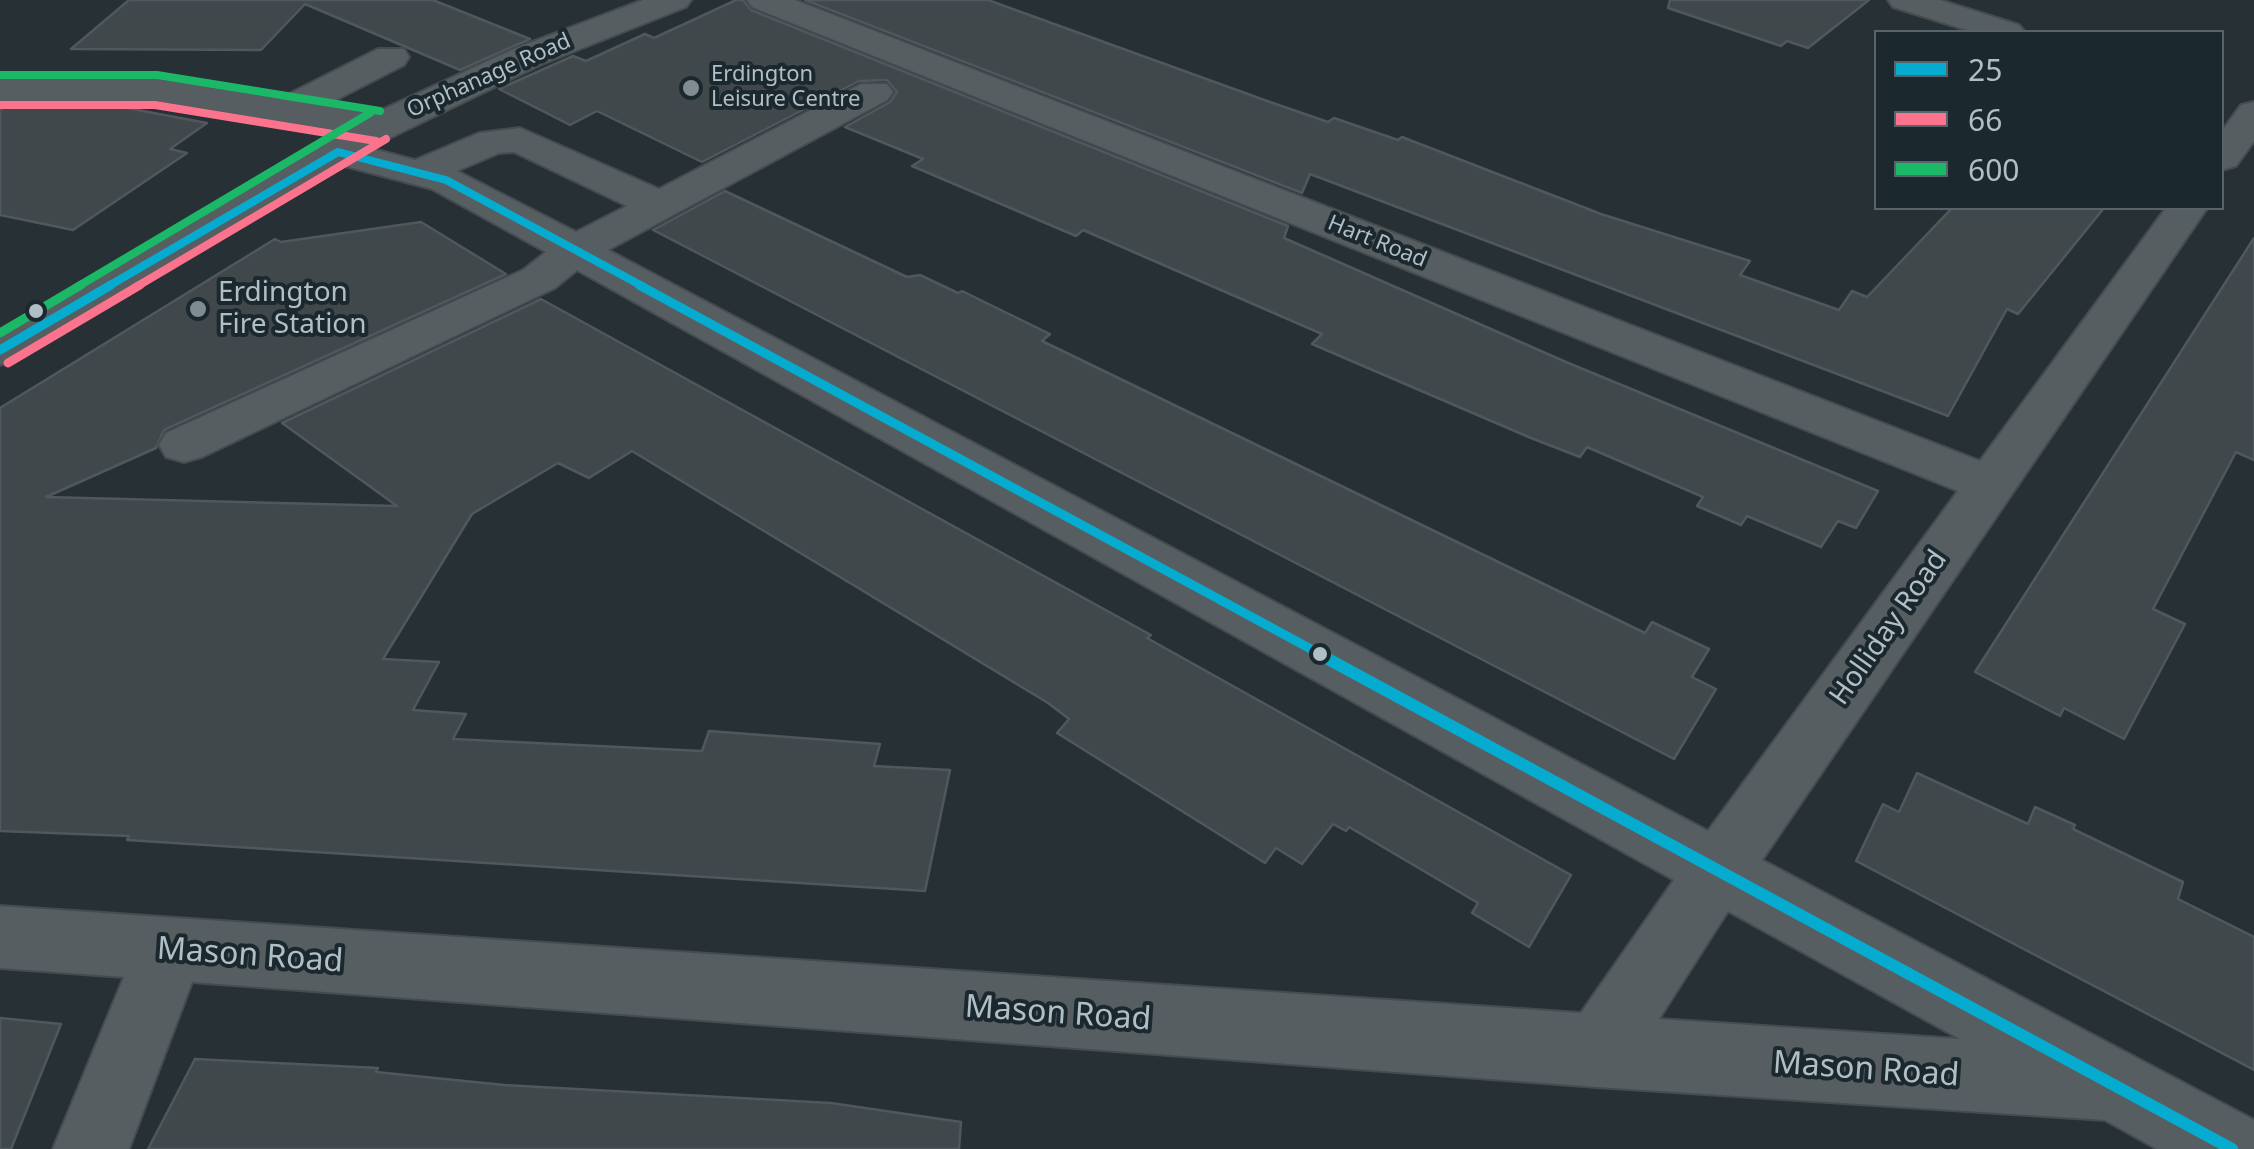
<!DOCTYPE html>
<style>
body{margin:0}
#map{position:relative;width:2254px;height:1149px;overflow:hidden;background:#273034;font-family:"Noto Sans",sans-serif}
canvas{display:block}
.legend{position:absolute;left:1874px;top:30px;width:350px;height:180px;box-sizing:border-box;background:#1b282e;border:2px solid #57646b;margin:0;padding:12px 18px;list-style:none;font-size:30px;color:#b0bec6}
.legend li{display:flex;align-items:center;gap:20px;height:50px}
.legend b{width:50px;border:2px solid #57646b}
</style>
<div id="map">
<canvas width="2254" height="1149"></canvas>
<ul class="legend">
<li><b style="height:12px;background:#06acd0"></b>25</li>
<li><b style="height:12px;background:#fc738d"></b>66</li>
<li><b style="height:12px;background:#1ab867"></b>600</li>
</ul>
</div>
<script>
const ctx = document.querySelector('canvas').getContext('2d');
ctx.lineJoin = 'round';
function fillPath(path, color) { ctx.fillStyle = color; ctx.fill(path, 'evenodd'); }
const shape = rows => new Path2D(rows.map(r => 'M' + r).join(''));
function stroke(path, color, width, dash) { ctx.strokeStyle = color; ctx.lineWidth = width; ctx.lineCap = dash ? 'butt' : 'round'; ctx.setLineDash(dash || []); ctx.stroke(path); }
function write(font, color, halo, rows, align = 'center') {
  ctx.font = font + ' "Noto Sans",sans-serif'; ctx.lineWidth = 8; ctx.setLineDash([]); ctx.textBaseline = 'middle'; ctx.strokeStyle = halo; ctx.fillStyle = color; for (const [text, x, y, turn = 0] of rows) {
    ctx.save(); ctx.translate(x, y); ctx.rotate((+turn || 0) * Math.PI / 180); ctx.textAlign = isNaN(turn) ? turn : align; if (halo) ctx.strokeText(text, 0, 0); ctx.fillText(text, 0, 0); ctx.restore();
  }
}
const building = shape([
 [129,0,433,0,530,39,460,70,305,4,261,50,71,49,129,0],
 [736,0,743,0,751,10,1288,226,1284,238,1566,362,1878,491,1856,528,1838,521,1821,547,1747,516,1741,525,1697,506,1703,497,1587,447,1580,457,1531,438,1312,344,1322,334,1083,230,1076,236,912,166,923,159,845,127,890,102,897,92,887,80,859,81,702,162,597,111,570,125,499,89,573,56,586,61,645,34,654,38,736,0],
 [805,0,988,0,1270,102,1328,122,1334,118,1398,140,1402,137,1601,214,1750,261,1740,275,1839,310,1852,291,1867,297,1952,208,2104,208,2018,314,2007,309,1948,416,1310,174,1302,193,805,0],
 [1670,0,1869,0,1808,48,1787,41,1781,46,1668,8,1670,0],
 [7,105,111,105,207,123,170,149,187,153,73,230,0,215,0,110,7,105],
 [725,191,907,277,920,275,958,293,962,291,1050,334,1042,341,1645,633,1652,622,1709,649,1692,677,1716,689,1674,759,653,230,725,191],
 [421,222,506,274,164,430,156,448,46,497,397,506,282,423,541,299,1151,635,1147,638,1571,875,1529,947,1472,913,1478,903,1349,827,1346,831,1333,824,1302,864,1276,848,1265,863,1057,733,1069,719,1048,703,632,451,589,478,558,463,472,514,383,659,439,662,413,710,466,714,453,739,702,751,709,731,880,744,874,766,950,770,925,891,127,840,129,836,0,831,0,408,275,239,281,242,421,222],
 [2254,238,2254,460,2236,452,2153,609,2185,624,2124,739,2064,708,2060,716,1975,672,2254,238],
 [1917,773,2028,824,2035,807,2075,825,2073,829,2183,882,2178,899,2254,937,2254,1070,1856,861,1883,804,1899,812,1917,773],
 [0,1018,61,1024,11,1149,0,1149,0,1018],
 [195,1059,378,1068,376,1072,504,1085,831,1103,961,1122,959,1149,148,1149,195,1059]
]);
const minor = shape([
 [643,0,691,0,686,7,542,64,369,148,415,160,479,133,520,128,659,189,861,84,887,84,893,92,887,100,608,250,1708,831,1958,491,752,7,747,0,795,0,1980,461,2166,208,2207,208,1762,860,2254,1120,2254,1149,2157,1149,2105,1120,1597,1087,192,982,129,1149,53,1149,124,977,0,968,0,906,1581,1013,1674,880,577,270,555,288,202,457,184,462,166,457,159,445,166,433,523,270,546,252,432,189,341,165,17,360,0,365,0,330,341,131,156,101,0,101,0,79,156,79,279,99,378,49,404,49,409,57,404,65,324,106,373,114,516,48,643,0],
 [514,152,627,206,576,232,457,171,499,153,514,152],
 [1728,911,1960,1039,1659,1019,1728,911],
 [1888,0,1940,0,2019,25,2025,32,1973,32,1893,7,1888,0],
 [2254,102,2254,141,2236,166,2222,170,2222,131,2241,105,2254,102]
]);
const bus1Far2 = shape([
 [107,287,338,152,446,180,644,287]
]);
const bus1Far1 = shape([
 [639,285,1333,661],
 [0,350,111,285]
]);
const bus1 = shape([
 [1328,659,2232,1149]
]);
const bus2Far1 = shape([
 [0,105,155,105,376,141],
 [136,287,386,139]
]);
const bus2 = shape([
 [8,363,140,285]
]);
const bus3Far1 = shape([
 [0,75,157,75,380,111],
 [77,287,370,113]
]);
const bus3 = shape([
 [0,333,81,285]
]);
const markers = [
 [691,88,10,"#808c93"],
 [198,309,10,"#808c93"],
 [36,311,9,"#b0bec6"],
 [1320,654,9,"#b0bec6"]
];
const farPoinames = [
 ["Erdington",711,75],
 ["Leisure Centre",711,100]
];
const farStreetnames = [
 ["Orphanage Road",489,76,-24],
 ["Hart Road",1377,242,22]
];
const poiNames = [
 ["Erdington",218,293],
 ["Fire Station",218,325]
];
const streetNames = [
 ["Holliday Road",1889,628,-55]
];
const nearStreetnames = [
 ["Mason Road",250,956,4],
 ["Mason Road",1058,1014,4],
 ["Mason Road",1866,1070,4]
];
fillPath(building, '#41484c');
stroke(building, '#4f585c', 2.5);
stroke(minor, '#454b4f', 4);
fillPath(minor, '#575e62');
stroke(bus1Far2, '#06acd0', 8);
stroke(bus1Far1, '#06acd0', 9);
stroke(bus1, '#06acd0', 12);
stroke(bus2Far1, '#fc738d', 8);
stroke(bus2, '#fc738d', 9);
stroke(bus3Far1, '#1ab867', 8);
stroke(bus3, '#1ab867', 9);
for (const [x, y, r, color] of markers) { const dot = new Path2D(); dot.arc(x, y, r, 0, 2 * Math.PI); ctx.fillStyle = color; ctx.fill(dot); stroke(dot, '#1b282e', 4); }
write('22px', '#b0bec6', '#1b282e', farPoinames, 'left');
write('22px', '#b0bec6', '#1b282e', farStreetnames);
write('28px', '#b0bec6', '#1b282e', poiNames, 'left');
write('28px', '#b0bec6', '#1b282e', streetNames);
write('32px', '#b0bec6', '#1b282e', nearStreetnames);
</script>
